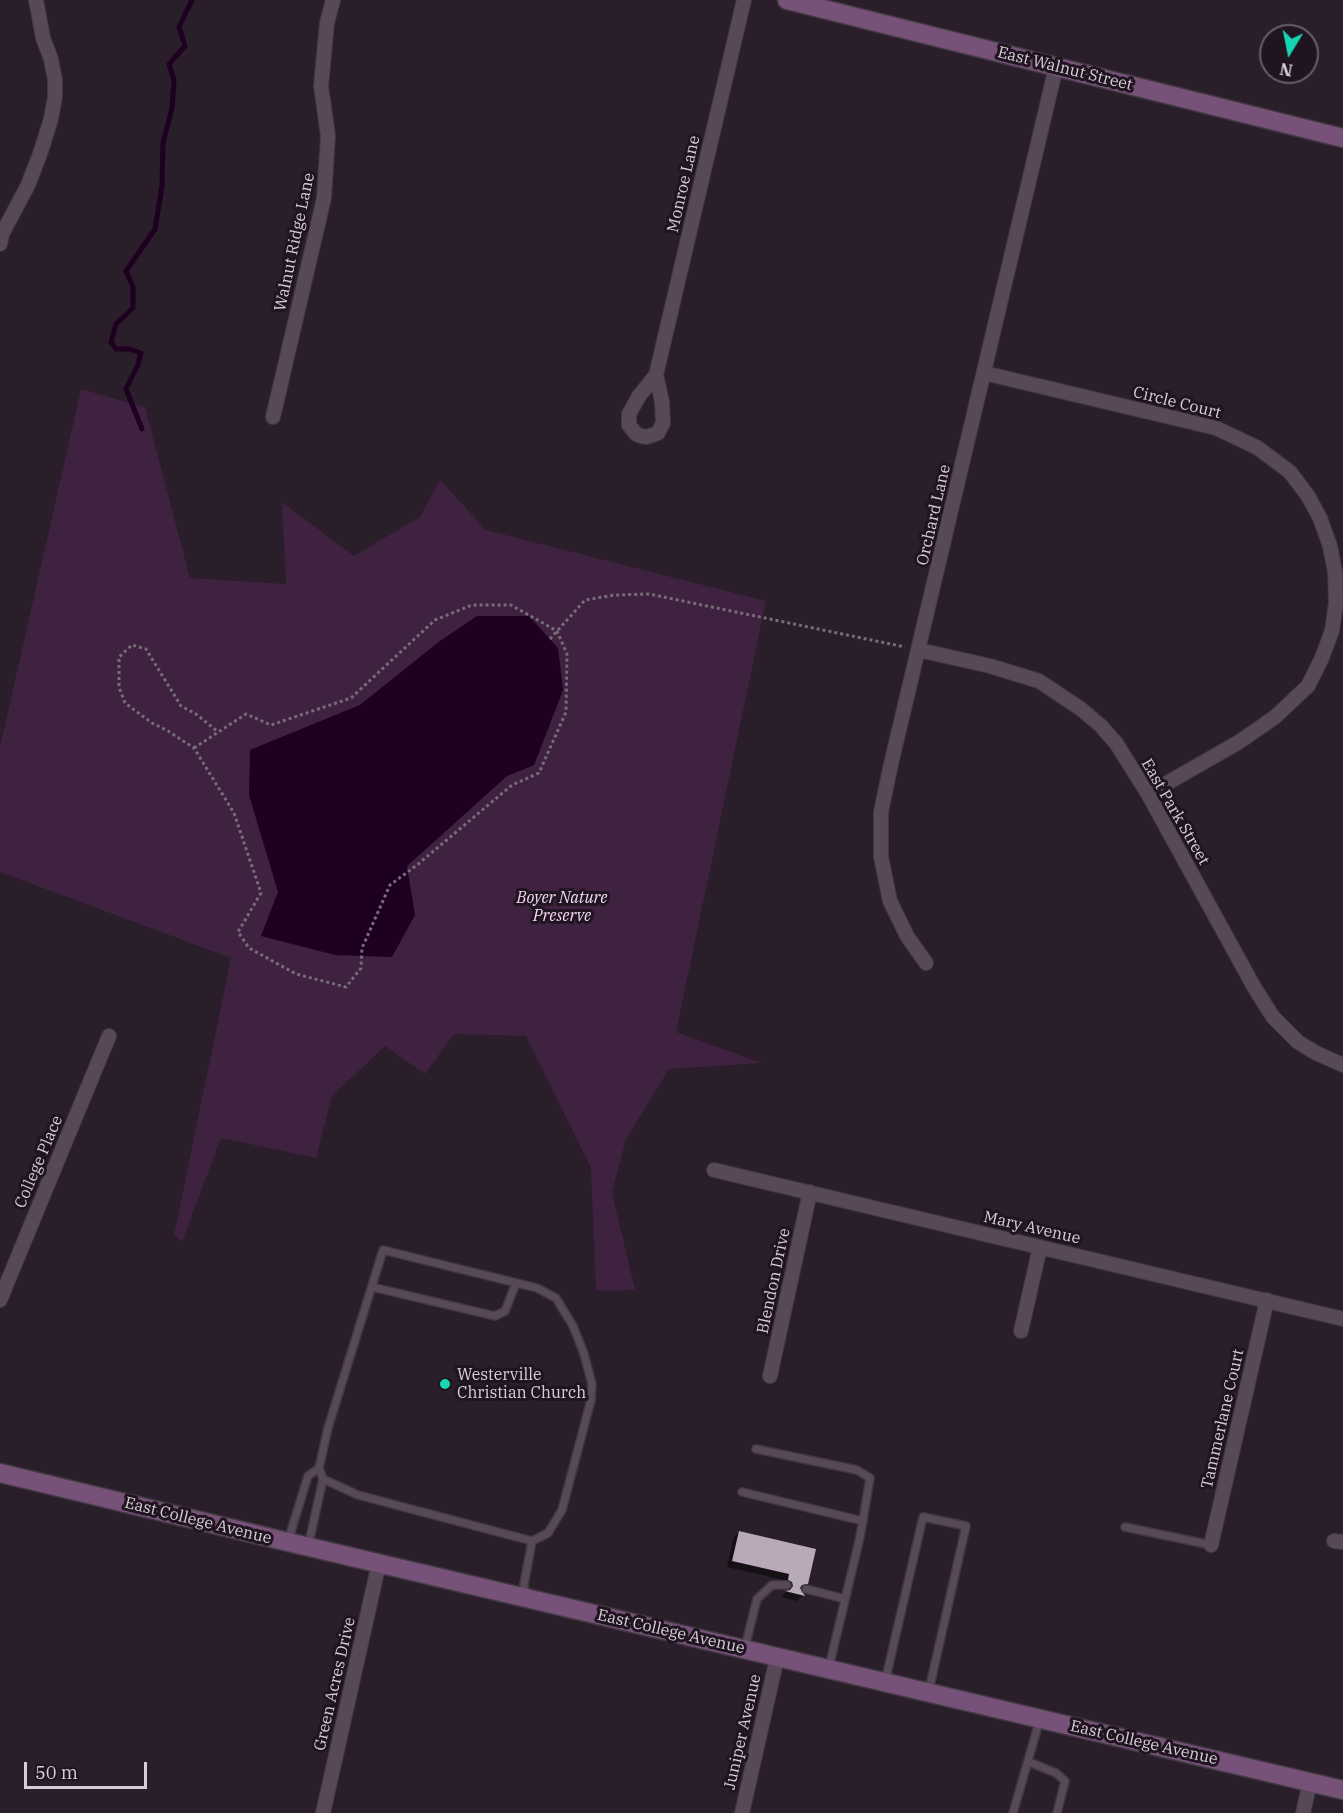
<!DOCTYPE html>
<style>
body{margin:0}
#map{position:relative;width:1343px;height:1813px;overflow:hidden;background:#291e2a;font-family:"IBM Plex Serif",serif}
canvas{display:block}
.north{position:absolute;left:1259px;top:24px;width:60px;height:60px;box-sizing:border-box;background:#201420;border:2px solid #695f69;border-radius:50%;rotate:190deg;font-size:16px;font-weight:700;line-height:24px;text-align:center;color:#d7cfd7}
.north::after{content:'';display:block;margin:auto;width:21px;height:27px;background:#17d5b2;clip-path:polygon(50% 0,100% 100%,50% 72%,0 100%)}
.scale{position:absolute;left:24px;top:1762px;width:123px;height:27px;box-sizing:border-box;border:3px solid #d7cfd7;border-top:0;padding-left:8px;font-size:18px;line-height:21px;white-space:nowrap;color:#d7cfd7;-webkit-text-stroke:4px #201420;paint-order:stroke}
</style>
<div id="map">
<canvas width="1343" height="1813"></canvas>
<div class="north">N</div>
<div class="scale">50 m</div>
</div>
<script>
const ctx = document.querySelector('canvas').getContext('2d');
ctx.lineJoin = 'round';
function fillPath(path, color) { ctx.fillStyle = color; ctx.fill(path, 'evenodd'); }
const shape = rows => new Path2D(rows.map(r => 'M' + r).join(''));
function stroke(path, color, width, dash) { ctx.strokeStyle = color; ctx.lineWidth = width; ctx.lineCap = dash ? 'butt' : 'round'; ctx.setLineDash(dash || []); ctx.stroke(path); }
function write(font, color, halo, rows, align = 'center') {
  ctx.font = font + ' "IBM Plex Serif",serif'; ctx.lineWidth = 6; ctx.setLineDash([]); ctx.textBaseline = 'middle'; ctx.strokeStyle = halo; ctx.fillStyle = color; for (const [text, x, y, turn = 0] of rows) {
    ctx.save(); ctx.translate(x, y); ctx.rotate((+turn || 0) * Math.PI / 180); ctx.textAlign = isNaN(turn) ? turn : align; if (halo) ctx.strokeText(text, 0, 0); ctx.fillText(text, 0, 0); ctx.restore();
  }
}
const green = shape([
 [81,389,145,407,190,578,286,584,282,502,354,556,420,517,440,480,486,530,766,601,676,1032,762,1063,669,1069,626,1139,612,1192,635,1290,596,1291,591,1168,526,1036,454,1034,425,1074,385,1046,332,1096,316,1158,221,1138,182,1242,174,1235,231,958,0,872,0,747],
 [440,641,563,690,534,765,507,776,406,866,415,915,261,936,278,893,251,750,360,705]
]);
const water = shape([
 [477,616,529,616,558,648,563,690,534,765,507,776,407,866,415,915,392,957,335,955,261,936,278,892,249,795,250,750,360,705,440,641]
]);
const shadow = shape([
 [739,1532,806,1583,800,1590,803,1595,797,1601,781,1597,787,1591,782,1586,784,1580,727,1567,733,1539]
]);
const stream = shape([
 [142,429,126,389,138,365,141,353,129,349,116,349,111,342,116,324,133,308,133,287,126,271,155,229,162,186,163,143,172,108,174,80,169,64,185,46,179,27,192,0]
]);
const building = shape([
 [739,1531,816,1549,808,1584,802,1585,800,1588,805,1596,785,1591,790,1590,793,1586,792,1582,788,1580,789,1574,732,1561]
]);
const path = shape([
 [550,639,585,600,615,595,649,594,905,647],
 [194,748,246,714,271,725,351,698,435,620,472,605,511,605,557,631,567,654,566,712,539,773,512,785,417,865,390,885,362,948,361,968,346,987,296,974,249,948,238,932,261,893,234,813,194,748,168,731,152,723,125,703,119,687,119,657,132,645,146,649,181,706,196,714,217,731]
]);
const lane = shape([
 [372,1287,495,1316,505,1311,516,1283],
 [756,1449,857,1470,870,1478,860,1537,829,1667],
 [742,1492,863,1521],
 [1125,1527,1211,1545],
 [288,1541,308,1476,319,1468],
 [308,1547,323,1479,319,1468,328,1428,383,1250,537,1288,556,1298,573,1326,584,1354,592,1384,591,1400,562,1510,548,1533,532,1541,358,1495,323,1479],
 [806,1589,845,1599],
 [525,1595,524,1584,532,1541],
 [745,1647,757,1599,772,1585,787,1585],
 [885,1682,923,1517,966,1526,929,1690],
 [1029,1762,1056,1773,1065,1781,1057,1813],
 [1013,1813,1040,1719]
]);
const street = shape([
 [0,244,2,234,28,185,40,154,51,119,55,97,55,80,51,59,43,38,36,0],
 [984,373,1216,428,1258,448,1290,472,1308,496,1320,518,1330,546,1335,572,1336,602,1332,631,1321,660,1308,686,1275,717,1239,742,1148,794],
 [656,375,639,396,629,414,629,425,636,434,641,436,647,437,658,433,663,423,662,402,656,375,744,0],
 [273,417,324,198,328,136,321,86,327,23,333,0],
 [919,650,990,666,1039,681,1081,709,1101,726,1116,743,1148,794,1254,987,1273,1017,1298,1042,1316,1053,1343,1065],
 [926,963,907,936,890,901,881,857,881,812,891,764,1056,67],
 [714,1170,1343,1319],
 [0,1300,109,1036],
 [1021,1331,1040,1247],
 [770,1376,810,1192],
 [1334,1541,1343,1542],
 [1211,1545,1267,1300],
 [323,1813,379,1563],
 [742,1813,777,1658],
 [1303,1813,1310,1782]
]);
const secondary = shape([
 [787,0,1343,138],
 [0,1473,288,1542,1343,1790]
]);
const markers = [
 [445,1384,6,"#17d5b2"]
];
const streetNames = [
 ["East Walnut Street",1065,69,14],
 ["Monroe Lane",684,184,-77],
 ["Walnut Ridge Lane",295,242,-78],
 ["Circle Court",1177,403,14],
 ["Orchard Lane",934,515,-77],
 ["East Park Street",1175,812,60],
 ["College Place",39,1162,-67],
 ["Mary Avenue",1032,1228,13],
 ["Blendon Drive",774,1281,-78],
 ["Tammerlane Court",1223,1419,-77],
 ["East College Avenue",198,1521,14],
 ["East College Avenue",671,1632,13],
 ["Green Acres Drive",335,1684,-77],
 ["Juniper Avenue",743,1732,-77],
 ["East College Avenue",1144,1743,13]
];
const parkNames = [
 ["Boyer Nature",562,898],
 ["Preserve",562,916]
];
const poiNames = [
 ["Westerville",457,1375],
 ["Christian Church",457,1393]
];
fillPath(green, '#3e223f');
fillPath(water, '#1e0021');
fillPath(shadow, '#0007');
stroke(stream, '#1e0021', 5);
fillPath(building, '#b9aaba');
stroke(lane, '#413841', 10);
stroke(street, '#413841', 16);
stroke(secondary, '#413841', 21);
stroke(path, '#766d77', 3, [3, 3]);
stroke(lane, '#574957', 7);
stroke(street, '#574957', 14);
stroke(secondary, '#765178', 18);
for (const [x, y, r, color] of markers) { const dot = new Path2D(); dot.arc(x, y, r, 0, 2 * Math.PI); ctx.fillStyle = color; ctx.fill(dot); stroke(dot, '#201420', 2); }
write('16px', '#d7cfd7', '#201420', streetNames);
write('italic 16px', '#f5d8f6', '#201420', parkNames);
write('16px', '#d7cfd7', '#201420', poiNames, 'left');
</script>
